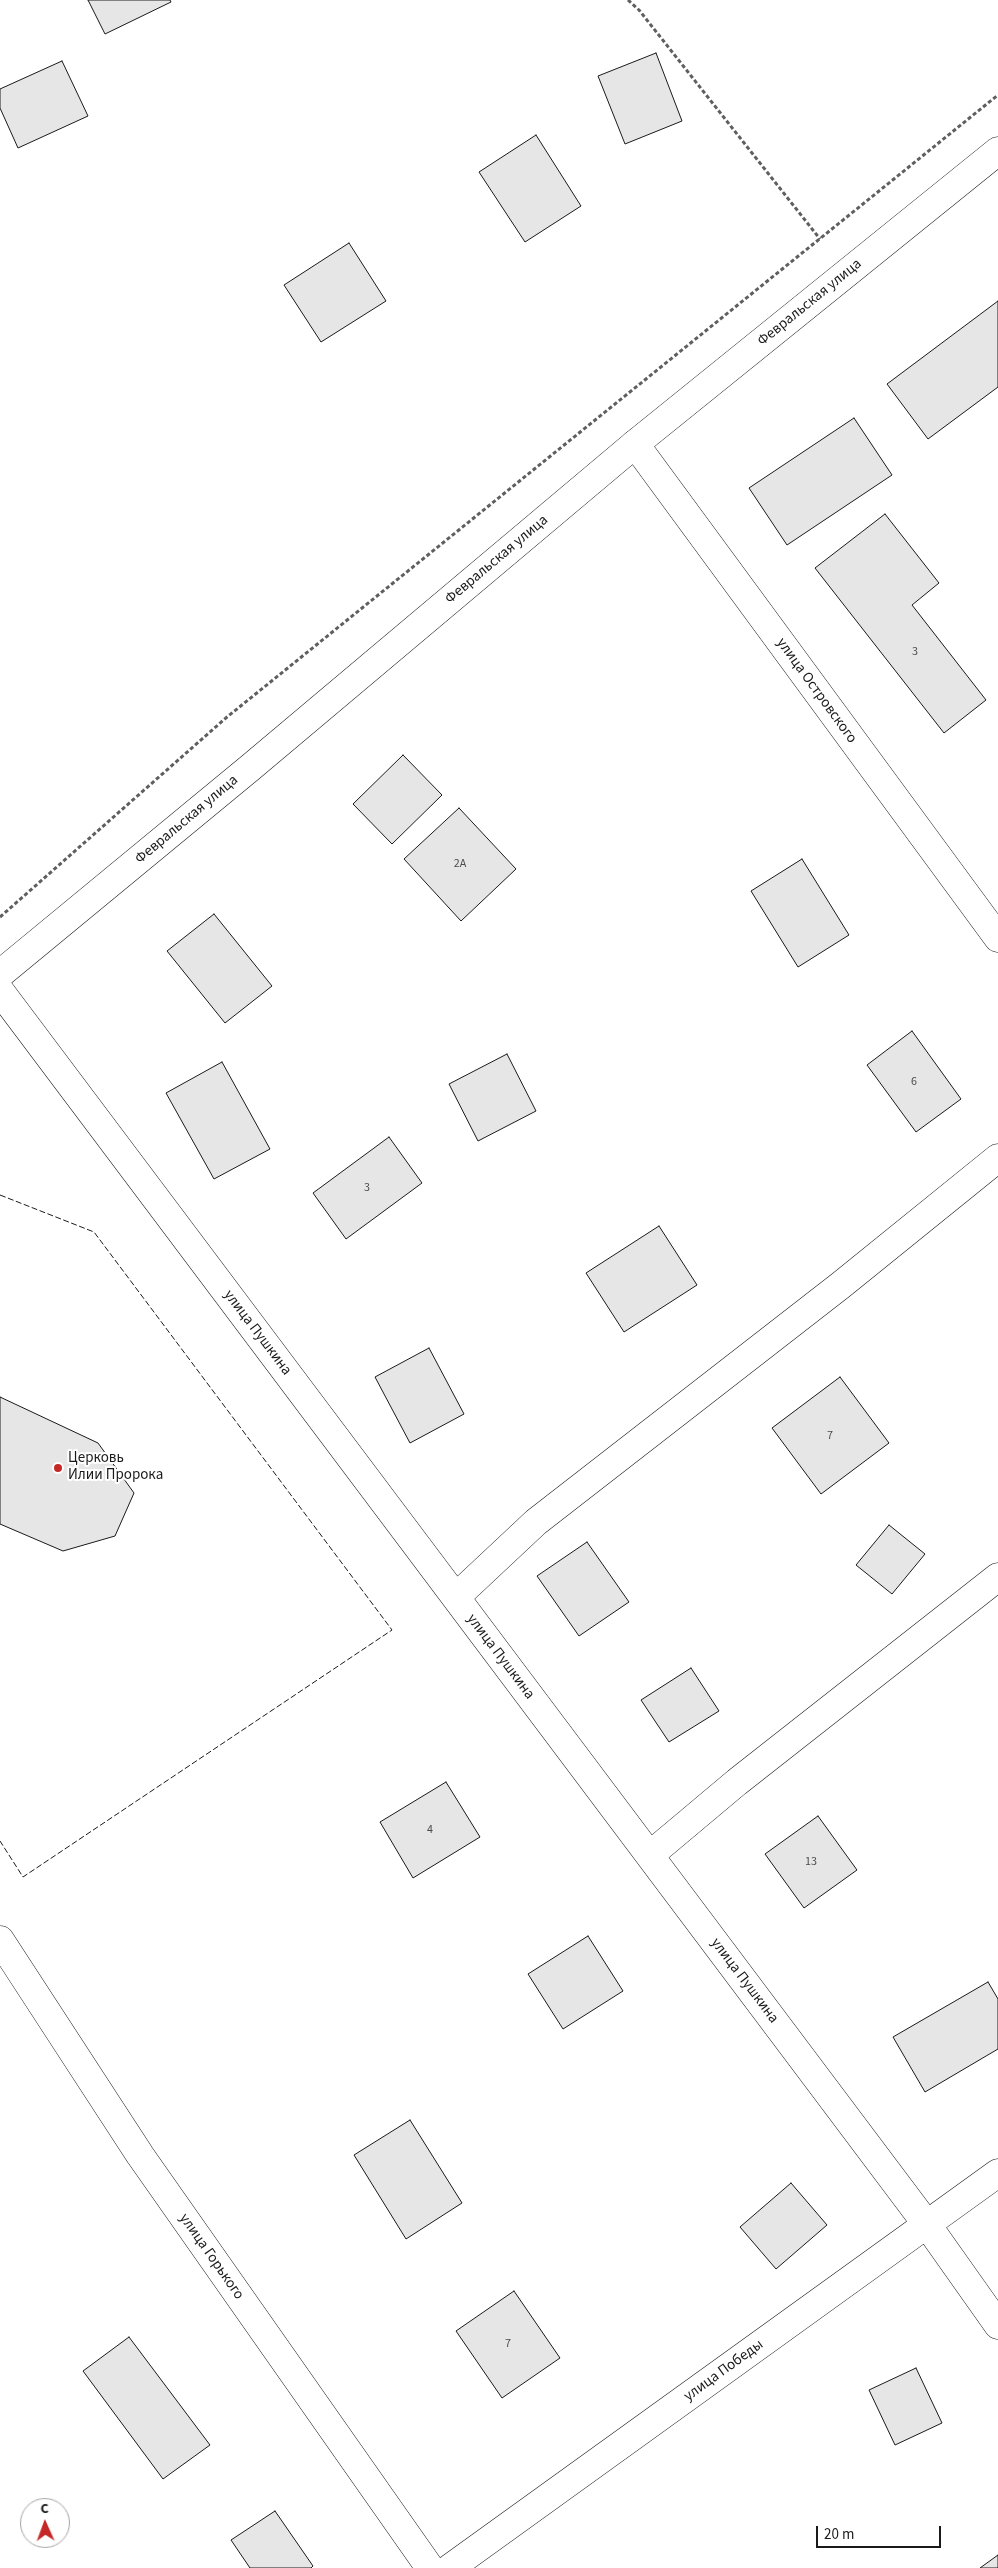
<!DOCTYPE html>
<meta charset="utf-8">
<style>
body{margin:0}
#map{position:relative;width:998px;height:2568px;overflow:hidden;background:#fff;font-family:"Source Sans 3",sans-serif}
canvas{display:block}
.north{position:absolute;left:20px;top:2498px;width:50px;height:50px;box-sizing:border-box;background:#fff;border:1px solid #a3a3a3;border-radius:50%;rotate:358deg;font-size:14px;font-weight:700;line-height:20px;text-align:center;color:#1a1a1a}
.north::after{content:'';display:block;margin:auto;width:18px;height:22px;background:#c62828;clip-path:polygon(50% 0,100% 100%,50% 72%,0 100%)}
.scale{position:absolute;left:816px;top:2526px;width:125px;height:22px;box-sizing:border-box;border:2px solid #1a1a1a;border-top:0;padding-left:6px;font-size:15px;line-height:18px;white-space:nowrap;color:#1a1a1a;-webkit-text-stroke:4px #fff;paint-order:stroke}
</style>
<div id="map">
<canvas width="998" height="2568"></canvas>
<div class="north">С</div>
<div class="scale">20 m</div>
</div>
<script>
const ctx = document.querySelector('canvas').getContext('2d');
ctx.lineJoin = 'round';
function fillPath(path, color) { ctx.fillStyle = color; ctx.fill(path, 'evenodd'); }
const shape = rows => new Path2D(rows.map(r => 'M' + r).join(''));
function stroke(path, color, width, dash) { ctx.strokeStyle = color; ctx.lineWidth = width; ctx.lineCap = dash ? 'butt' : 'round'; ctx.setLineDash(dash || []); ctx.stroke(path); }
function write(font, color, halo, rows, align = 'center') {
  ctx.font = font + ' "Source Sans 3",sans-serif'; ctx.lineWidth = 4; ctx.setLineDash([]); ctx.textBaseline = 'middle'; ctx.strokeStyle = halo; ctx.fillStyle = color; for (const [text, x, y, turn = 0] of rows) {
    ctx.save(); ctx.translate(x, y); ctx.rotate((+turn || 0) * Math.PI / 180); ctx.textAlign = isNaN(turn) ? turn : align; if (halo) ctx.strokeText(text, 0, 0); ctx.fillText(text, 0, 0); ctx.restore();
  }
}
const building = shape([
 [88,0,170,0,171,2,105,34,88,0],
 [656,53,682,121,625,144,598,76,656,53],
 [62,61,88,116,18,148,0,108,0,89,62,61],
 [536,135,581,206,525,242,479,172,536,135],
 [349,243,386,301,321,342,284,285,349,243],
 [998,301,998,387,928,439,887,384,998,301],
 [854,418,892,475,787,545,749,488,854,418],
 [885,514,939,583,912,605,986,700,944,733,815,568,885,514],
 [403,755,442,795,392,844,353,804,403,755],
 [459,808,516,869,461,921,404,859,459,808],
 [802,859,849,935,798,967,751,891,802,859],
 [214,914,272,986,225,1023,167,951,214,914],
 [912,1031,961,1099,916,1132,867,1065,912,1031],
 [507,1054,536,1111,478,1141,449,1084,507,1054],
 [222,1062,270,1149,214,1179,166,1093,222,1062],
 [389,1137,422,1183,346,1239,313,1193,389,1137],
 [659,1226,697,1285,624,1332,586,1273,659,1226],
 [429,1348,464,1414,410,1443,375,1377,429,1348],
 [840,1377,889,1443,821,1494,772,1428,840,1377],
 [0,1397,98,1443,134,1493,115,1536,63,1551,0,1524,0,1397],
 [889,1525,925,1554,892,1594,856,1565,889,1525],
 [587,1542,629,1602,579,1636,537,1576,587,1542],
 [691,1668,719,1711,669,1742,641,1700,691,1668],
 [446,1782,480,1837,413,1878,380,1822,446,1782],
 [818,1816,857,1870,804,1908,765,1854,818,1816],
 [588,1936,623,1991,563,2029,528,1974,588,1936],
 [988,1982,998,1999,998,2049,925,2092,893,2037,988,1982],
 [410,2120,462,2203,406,2239,354,2155,410,2120],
 [791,2183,827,2225,776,2269,740,2227,791,2183],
 [514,2291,560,2358,502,2398,456,2331,514,2291],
 [129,2337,210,2445,163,2479,83,2371,129,2337],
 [916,2368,942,2423,895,2445,869,2390,916,2368],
 [275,2511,313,2566,311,2568,250,2568,231,2540,275,2511],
 [998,2555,998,2568,980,2568,998,2555]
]);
const path = shape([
 [628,0,639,10,820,239],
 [0,917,227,717,998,95]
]);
const street = shape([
 [635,444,998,938],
 [0,991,928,2226,998,2325],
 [456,1597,536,1522,841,1285,998,1158],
 [650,1855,737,1782,998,1577],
 [450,2568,998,2173]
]);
const secondary = shape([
 [0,974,251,767,635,444,998,151],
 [0,1940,140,2155,430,2568]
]);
const fence = shape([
 [0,1195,94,1232,392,1630,23,1877,0,1841]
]);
const markers = [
 [58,1468,5,"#c62828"]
];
const numberNames = [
 ["3",915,652],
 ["2А",460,864],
 ["6",914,1082],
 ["3",367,1188],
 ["7",830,1436],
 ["4",430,1830],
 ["13",811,1862],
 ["7",508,2344]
];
const streetNames = [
 ["Февральская улица",810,303,-39],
 ["Февральская улица",497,560,-40],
 ["улица Островского",816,691,54],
 ["Февральская улица",187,820,-40],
 ["улица Пушкина",257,1333,53],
 ["улица Пушкина",500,1657,53],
 ["улица Пушкина",744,1981,53],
 ["улица Горького",211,2257,55],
 ["улица Победы",724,2371,-36]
];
const poiNames = [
 ["Церковь",68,1459],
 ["Илии Пророка",68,1476]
];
fillPath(building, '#e6e6e6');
stroke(building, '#1a1a1a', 1);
stroke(street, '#1a1a1a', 29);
stroke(secondary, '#1a1a1a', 29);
stroke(path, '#5f5f5f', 3, [4, 2.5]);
stroke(street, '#fff', 28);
stroke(secondary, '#fff', 28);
stroke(fence, '#1a1a1a', 1, [6, 2.5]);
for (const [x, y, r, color] of markers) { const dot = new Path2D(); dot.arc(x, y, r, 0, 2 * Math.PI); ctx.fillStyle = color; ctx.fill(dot); stroke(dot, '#fff', 2); }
write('12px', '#4d4d4d', null, numberNames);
write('15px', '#1a1a1a', '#fff', streetNames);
write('15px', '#1a1a1a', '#fff', poiNames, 'left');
</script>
